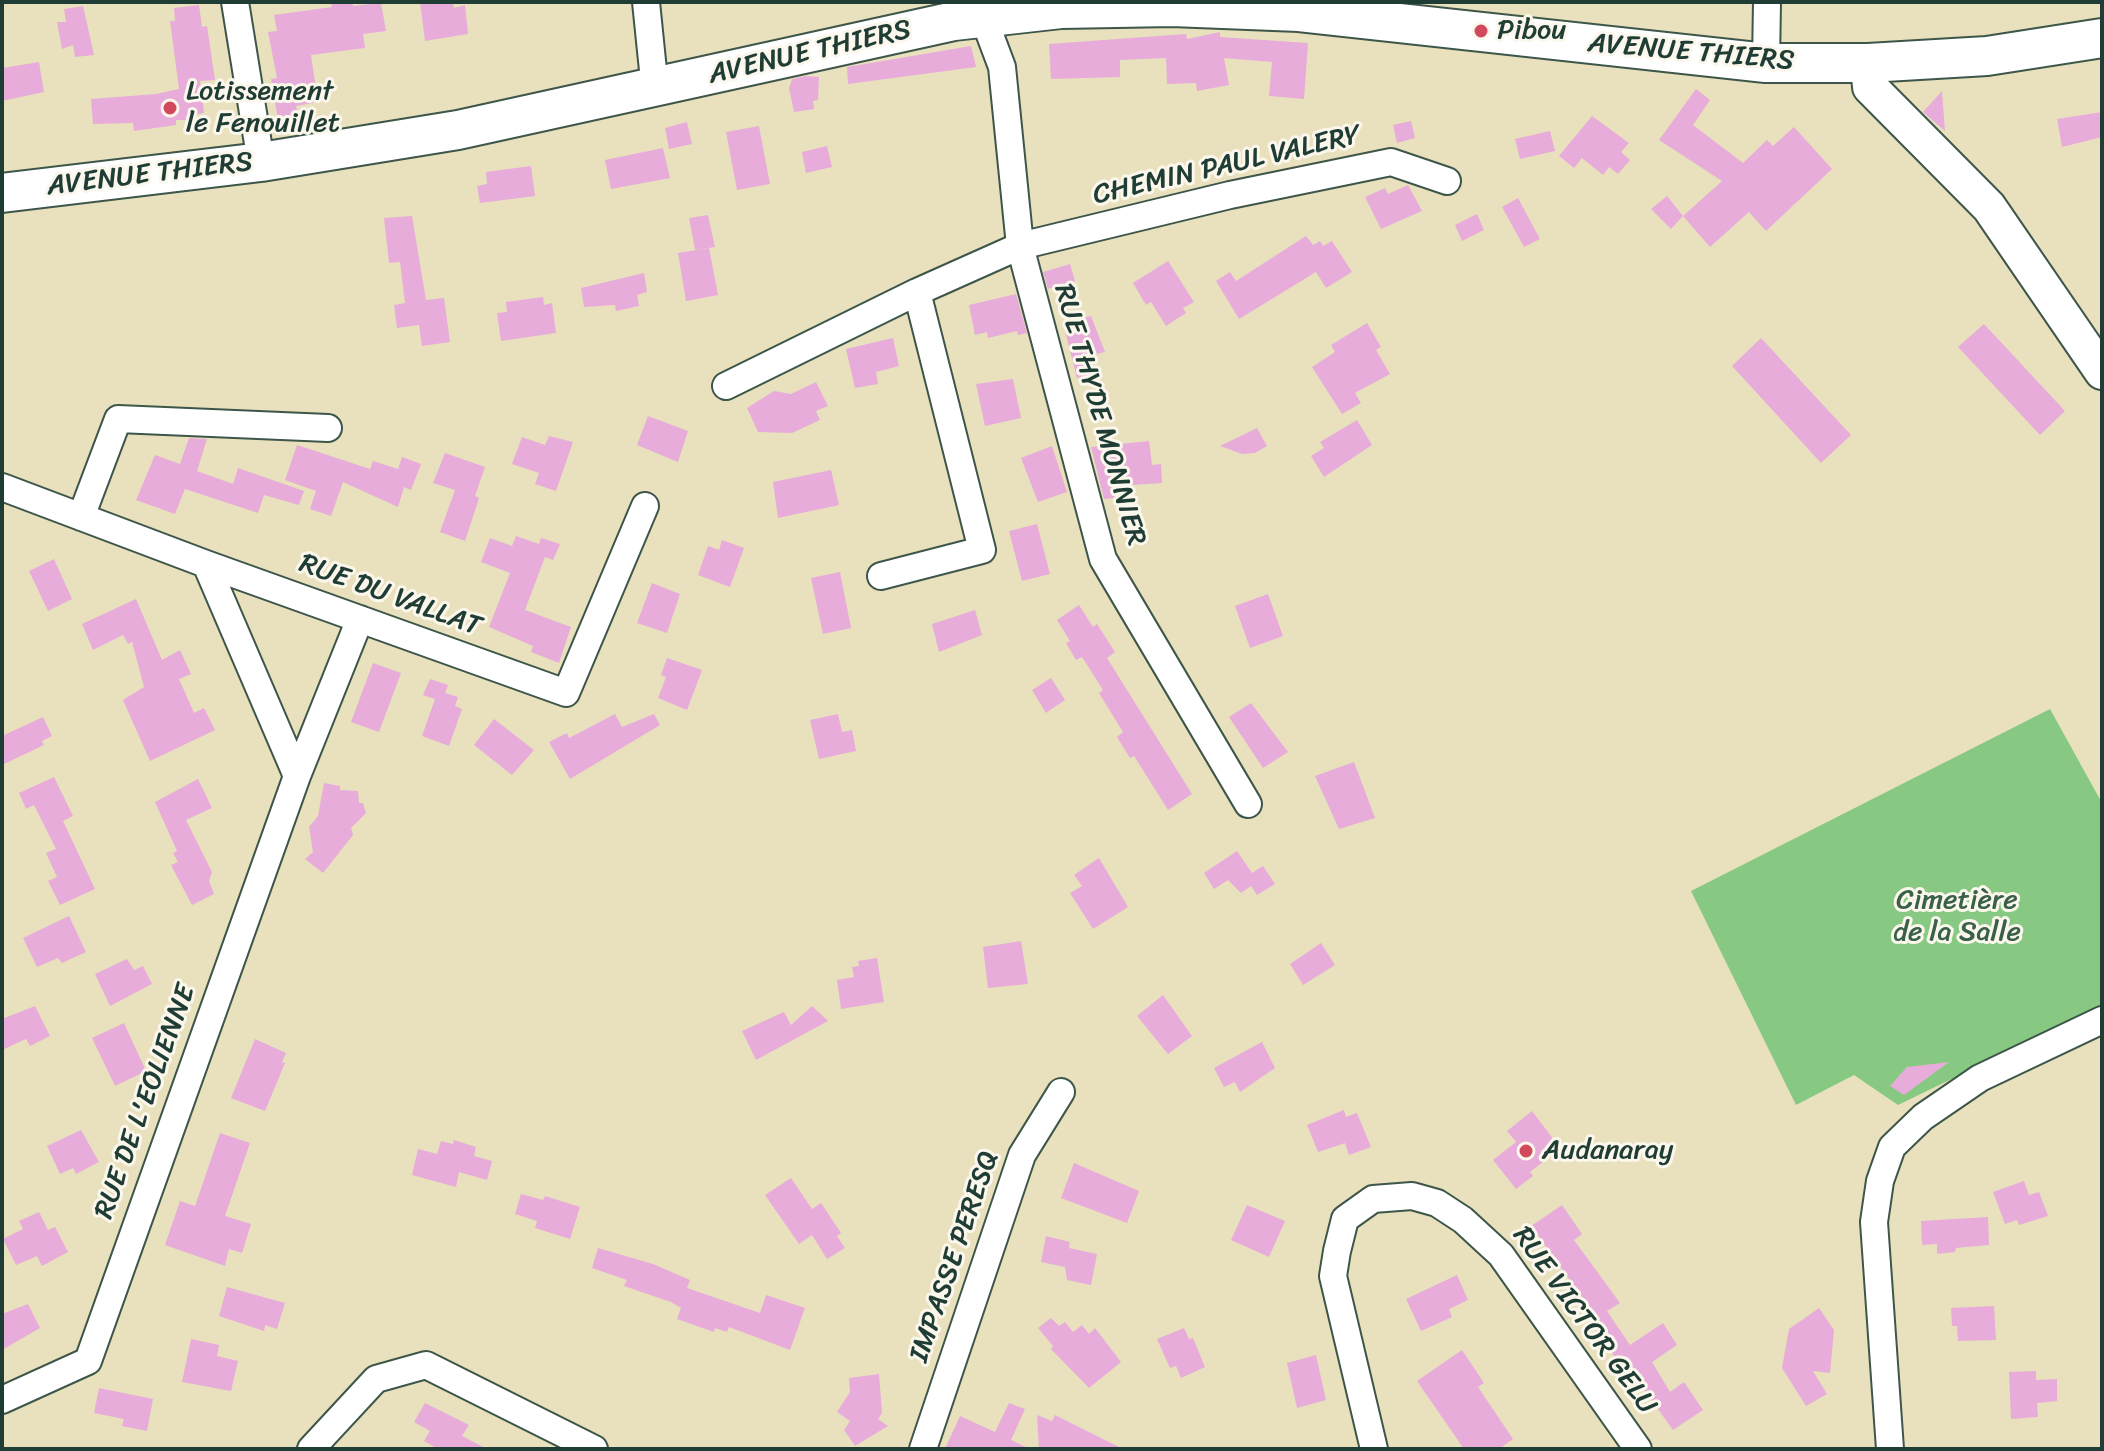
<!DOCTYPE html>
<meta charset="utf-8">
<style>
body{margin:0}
#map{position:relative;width:2104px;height:1451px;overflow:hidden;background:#e9e1bd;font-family:Sriracha,sans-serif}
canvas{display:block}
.frame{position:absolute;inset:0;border:4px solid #1f3d34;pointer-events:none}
</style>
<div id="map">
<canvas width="2104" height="1451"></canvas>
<div class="frame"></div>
</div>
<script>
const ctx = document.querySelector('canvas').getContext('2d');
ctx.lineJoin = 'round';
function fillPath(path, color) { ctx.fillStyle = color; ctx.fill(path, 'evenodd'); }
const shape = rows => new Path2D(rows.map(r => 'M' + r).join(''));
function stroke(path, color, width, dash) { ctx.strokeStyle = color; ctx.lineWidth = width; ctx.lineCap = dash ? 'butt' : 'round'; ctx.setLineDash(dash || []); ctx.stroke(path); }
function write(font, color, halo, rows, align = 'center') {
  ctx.font = font + ' Sriracha,sans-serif'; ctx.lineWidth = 6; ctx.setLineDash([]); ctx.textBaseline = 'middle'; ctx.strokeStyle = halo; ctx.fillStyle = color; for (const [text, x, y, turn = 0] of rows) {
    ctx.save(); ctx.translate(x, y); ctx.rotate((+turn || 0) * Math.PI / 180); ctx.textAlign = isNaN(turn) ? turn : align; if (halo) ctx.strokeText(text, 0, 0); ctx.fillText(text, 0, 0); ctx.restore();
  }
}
const green = shape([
 [2050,709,2102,803,2102,1006,1898,1105,1854,1075,1796,1105,1691,891]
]);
const building = shape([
 [331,2,352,2,353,6,381,3,386,31,363,34,365,48,311,55,318,102,296,106,298,115,278,119,271,79,277,78,268,32,277,31,274,15,332,7],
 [420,2,453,2,454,8,465,5,468,34,425,41],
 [199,5,202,27,207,26,215,80,200,81,204,113,186,116,186,120,176,120,176,125,134,131,133,123,93,124,91,99,156,94,179,89,170,21,175,21,174,8],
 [83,6,94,55,75,57,73,45,62,49,57,22,66,22,64,9],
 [1220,32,1220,37,1308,43,1304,99,1269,96,1272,62,1224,58,1229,85,1197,91,1196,83,1167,84,1166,58,1120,60,1120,77,1051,79,1049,44,1186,34,1187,39],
 [971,46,976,67,848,84,847,67],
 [39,62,44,92,2,101,3,68],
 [806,76,819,77,818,100,813,101,814,109,794,112,789,88,792,79],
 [1696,89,1710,100,1693,125,1743,163,1767,140,1773,146,1794,127,1832,169,1766,231,1749,212,1710,247,1683,216,1671,229,1651,209,1667,196,1683,216,1722,181,1659,140],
 [1942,91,1945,131,1923,112],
 [2102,112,2102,137,2062,147,2057,119],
 [1592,116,1629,143,1621,152,1630,160,1618,174,1609,167,1603,175,1582,158,1574,168,1559,156],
 [1411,121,1415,138,1397,143,1393,125],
 [687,122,692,144,669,149,665,128],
 [759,126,770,184,737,190,726,132],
 [1550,131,1555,151,1520,159,1515,139],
 [827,146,832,167,806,173,802,152],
 [663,148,670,178,611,189,605,160],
 [531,166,535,196,480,203,477,186,487,184,486,172],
 [1408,185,1422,211,1381,229,1365,197,1385,188,1388,194],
 [1518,198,1540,239,1524,247,1502,207],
 [1477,214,1484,230,1462,241,1455,225],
 [708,215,715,247,695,250,689,218],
 [412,216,426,300,444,298,450,342,422,346,419,325,397,328,394,305,405,303,400,262,389,263,384,218],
 [1306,236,1313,245,1320,241,1323,246,1332,241,1352,272,1326,288,1316,272,1239,319,1216,281,1230,272,1236,281],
 [709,248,718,295,686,301,678,253],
 [1168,261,1194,302,1183,308,1186,313,1166,326,1151,302,1146,305,1133,283],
 [1070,264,1075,281,1048,289,1043,272],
 [644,273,647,292,637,295,639,306,616,311,615,305,584,307,581,288],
 [1016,294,1027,333,1018,335,1017,331,988,338,987,332,975,335,969,305],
 [543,297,544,305,552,303,556,333,501,341,497,313,507,312,506,302],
 [1091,316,1105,352,1091,355,1095,374,1077,378,1063,323],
 [1367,323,1381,347,1376,350,1390,374,1355,393,1361,403,1342,414,1312,367,1335,352,1331,345],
 [1984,324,2065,411,2040,435,1958,347],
 [893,338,899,366,876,372,878,384,855,388,846,349],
 [1761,338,1851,435,1821,463,1732,366],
 [1013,379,1021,418,985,426,976,384],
 [816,382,828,406,816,411,820,420,792,433,758,432,747,408,774,391,791,394],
 [648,416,688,431,678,462,637,445],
 [1357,420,1372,445,1324,477,1311,456,1324,448,1320,442],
 [1257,428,1267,446,1255,453,1242,454,1220,446],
 [549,436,573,442,556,491,535,484,539,473,512,464,522,437,545,445],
 [189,438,207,439,197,471,233,484,238,468,304,491,299,505,264,495,258,513,185,489,175,514,136,500,155,455,180,464],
 [1149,441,1152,465,1161,464,1162,483,1132,485,1133,496,1104,499,1091,447],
 [297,445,370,469,373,461,398,469,402,457,421,464,411,490,404,487,398,507,343,482,331,516,310,509,316,491,285,480],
 [1052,446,1067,492,1038,502,1021,458],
 [445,453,485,467,475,496,479,498,465,541,440,532,455,490,433,483],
 [831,470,839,505,778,518,773,482],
 [1037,524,1050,574,1022,581,1009,531],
 [516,536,539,544,541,538,560,544,553,560,545,557,525,610,571,627,559,663,531,652,533,646,489,627,510,573,481,562,490,538,512,546],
 [722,540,744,548,730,587,698,575,708,546,719,550],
 [54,559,72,599,48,611,29,571],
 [840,572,851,628,823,634,811,578],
 [652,583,680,594,667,633,637,623],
 [1268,594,1283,636,1250,648,1235,606],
 [136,599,162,660,180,650,191,674,179,679,194,713,204,708,215,730,150,761,123,700,144,687,132,642,128,644,123,635,93,650,82,624],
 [1079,605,1093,627,1097,624,1115,652,1107,658,1192,794,1168,810,1134,756,1130,758,1117,737,1123,732,1099,693,1103,690,1082,657,1076,660,1066,643,1070,641,1057,620],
 [975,610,982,635,939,652,932,624],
 [667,658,702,670,687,710,658,698,666,677,661,675],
 [373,663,401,673,379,732,351,722],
 [1051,678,1065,700,1046,713,1032,690],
 [430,679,448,685,445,693,458,697,455,706,462,709,449,746,422,736,435,699,423,695],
 [1251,703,1288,752,1263,768,1229,717],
 [615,714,622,727,654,714,660,725,570,779,549,742,567,733,569,738],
 [838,714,842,732,852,730,856,751,819,759,810,720],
 [43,717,52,736,42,741,44,745,2,765,2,736],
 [494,719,534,750,512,775,474,745],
 [1354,762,1375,818,1339,829,1315,776],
 [54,777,73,816,63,821,95,889,60,905,48,881,57,877,46,853,56,849,34,805,26,809,19,793],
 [198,779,212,808,186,820,212,872,209,881,214,894,192,905,171,865,178,862,173,853,177,851,155,802],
 [324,783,340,786,340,790,358,791,359,803,363,803,366,813,351,828,353,835,323,873,305,859,313,852,309,827,318,816],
 [1237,851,1252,873,1263,866,1275,884,1257,895,1251,886,1241,893,1228,880,1214,889,1204,873],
 [1099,858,1128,907,1093,929,1070,893,1082,886,1074,875],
 [69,916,86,952,62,963,58,958,37,967,23,938],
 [1021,941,1028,984,988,988,983,947],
 [1321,943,1335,965,1303,985,1290,964],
 [877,958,884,1002,841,1009,837,980,854,977,852,967,859,966,858,961],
 [127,959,134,970,143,966,152,984,110,1006,95,974],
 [1163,995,1192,1036,1168,1054,1137,1016],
 [35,1006,50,1036,30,1046,26,1039,2,1050,2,1019],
 [812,1006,828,1021,756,1060,742,1031,784,1012,791,1025],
 [124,1023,146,1071,115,1086,92,1038],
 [255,1039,286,1053,282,1062,285,1063,265,1111,231,1098],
 [1262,1042,1275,1068,1240,1092,1235,1082,1224,1087,1214,1068],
 [1949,1062,1904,1095,1890,1086,1907,1067],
 [1344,1110,1346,1117,1357,1113,1371,1147,1349,1155,1345,1143,1318,1152,1307,1125],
 [1532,1111,1554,1140,1545,1147,1552,1155,1530,1172,1533,1176,1516,1189,1493,1160,1516,1142,1507,1131],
 [81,1130,99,1162,76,1174,73,1168,60,1174,47,1146],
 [220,1133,250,1143,225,1216,251,1224,242,1253,229,1249,225,1266,165,1245,180,1201,195,1206],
 [454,1140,476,1147,474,1156,492,1161,487,1180,459,1172,456,1187,412,1175,418,1149,437,1154,441,1141,453,1144],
 [1074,1163,1139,1191,1127,1223,1061,1198],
 [791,1178,812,1209,821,1203,841,1233,837,1236,845,1248,827,1259,812,1235,799,1244,765,1195],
 [2024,1181,2029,1195,2039,1192,2048,1216,2019,1225,2017,1220,2005,1224,1993,1192],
 [521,1194,543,1200,545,1196,580,1207,570,1239,535,1228,537,1221,515,1214],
 [1247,1205,1285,1221,1269,1257,1231,1240],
 [1562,1205,1582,1234,1574,1240,1620,1303,1607,1311,1630,1345,1663,1323,1677,1345,1652,1362,1670,1392,1684,1382,1703,1410,1673,1430,1625,1363,1621,1366,1581,1308,1571,1294,1577,1290,1531,1226],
 [39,1212,48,1230,55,1227,68,1252,42,1266,37,1256,16,1265,3,1239,23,1229,19,1221],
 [1988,1217,1989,1245,1956,1248,1955,1252,1937,1254,1937,1244,1922,1245,1921,1221],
 [1046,1236,1070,1242,1069,1248,1097,1254,1091,1285,1067,1280,1065,1267,1041,1262],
 [598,1248,653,1264,690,1280,687,1288,760,1313,766,1295,805,1308,790,1350,729,1327,727,1332,715,1328,714,1332,677,1319,681,1308,671,1302,624,1286,627,1280,592,1268],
 [1457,1275,1468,1300,1449,1309,1452,1317,1421,1331,1406,1299],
 [227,1287,285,1303,277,1329,265,1325,264,1331,219,1316],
 [28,1304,40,1328,2,1350,2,1314],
 [1994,1306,1996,1340,1958,1341,1957,1326,1952,1326,1951,1308],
 [1819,1308,1834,1330,1830,1373,1813,1371,1827,1394,1806,1406,1782,1368,1789,1329],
 [1051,1318,1059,1326,1065,1322,1073,1332,1082,1325,1089,1334,1095,1328,1121,1362,1089,1388,1051,1349,1053,1346,1038,1328],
 [1184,1328,1189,1339,1193,1338,1205,1367,1181,1378,1176,1366,1170,1368,1157,1339],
 [191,1339,219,1345,217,1356,238,1361,231,1391,182,1382],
 [1462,1350,1484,1383,1478,1387,1513,1439,1499,1449,1464,1449,1417,1381],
 [1316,1355,1326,1400,1297,1408,1287,1363],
 [2036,1371,2036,1380,2057,1379,2057,1401,2037,1403,2038,1417,2011,1419,2009,1372],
 [879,1374,882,1413,878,1419,888,1426,855,1446,844,1430,850,1421,837,1412,850,1392,849,1378],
 [99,1388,153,1399,147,1431,122,1426,124,1419,94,1413],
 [425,1403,469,1425,462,1436,487,1449,438,1449,424,1441,430,1431,414,1422],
 [1009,1403,1025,1409,1011,1440,1030,1449,945,1449,960,1416,995,1432],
 [1037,1415,1052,1421,1055,1415,1123,1449,1039,1449]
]);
const minor = shape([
 [235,2,261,162],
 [646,2,655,90],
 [1766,63,1767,2],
 [726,386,917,292,1020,246,1002,67,984,19],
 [2,487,206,564,566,693,645,506],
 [81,517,118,419,328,428],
 [206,564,297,776],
 [881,576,982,550,917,292],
 [1248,804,1103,559,1020,246,1230,195,1391,162,1447,181],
 [2,1400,88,1361,297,776,360,619],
 [311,1449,376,1379,426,1365,594,1449],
 [923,1449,1022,1155,1061,1092],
 [1374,1449,1333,1276,1337,1251,1345,1219,1373,1199,1412,1196,1437,1203,1463,1220,1501,1255,1638,1449],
 [1890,1449,1874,1222,1880,1181,1892,1147,1923,1117,1980,1078,2102,1020]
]);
const tertiary = shape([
 [1868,63,1870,87,1989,207,2102,372]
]);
const secondary = shape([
 [2,193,261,162,458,130,954,21,1061,9,1172,7,1299,12,1766,63,1868,63,1987,56,2102,38]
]);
const markers = [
 [1481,31,8,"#d1495b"],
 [170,108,8,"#d1495b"],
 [1526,1151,8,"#d1495b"]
];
const poiNames = [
 ["Pibou",1497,31],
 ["Lotissement",186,92],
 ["le Fenouillet",186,124],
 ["Audanaray",1542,1151]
];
const streetNames = [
 ["AVENUE THIERS",810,53,-13],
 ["AVENUE THIERS",1691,53,5],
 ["CHEMIN PAUL VALERY",1227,166,-13],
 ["AVENUE THIERS",150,175,-7],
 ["RUE THYDE MONNIER",1099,415,74],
 ["RUE DU VALLAT",390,596,20],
 ["RUE DE L'EOLIENNE",146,1102,-70],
 ["IMPASSE PERESQ",955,1257,-71],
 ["RUE VICTOR GELU",1584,1321,54]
];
const parkNames = [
 ["Cimetière",1957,901],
 ["de la Salle",1957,933]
];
fillPath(green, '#87c982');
fillPath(building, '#e7acda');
stroke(minor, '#3d5649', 30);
stroke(tertiary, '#3d5649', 38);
stroke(secondary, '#3d5649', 42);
stroke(minor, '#fff', 26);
stroke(tertiary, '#fff', 34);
stroke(secondary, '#fff', 38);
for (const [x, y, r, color] of markers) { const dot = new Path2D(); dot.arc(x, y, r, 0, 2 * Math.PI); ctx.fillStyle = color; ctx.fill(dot); stroke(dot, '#fbf7ec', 3); }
write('28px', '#1f3d34', '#fbf7ec', poiNames, 'left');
write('28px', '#1f3d34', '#fbf7ec', streetNames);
write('28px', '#396048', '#fbf7ec', parkNames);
</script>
